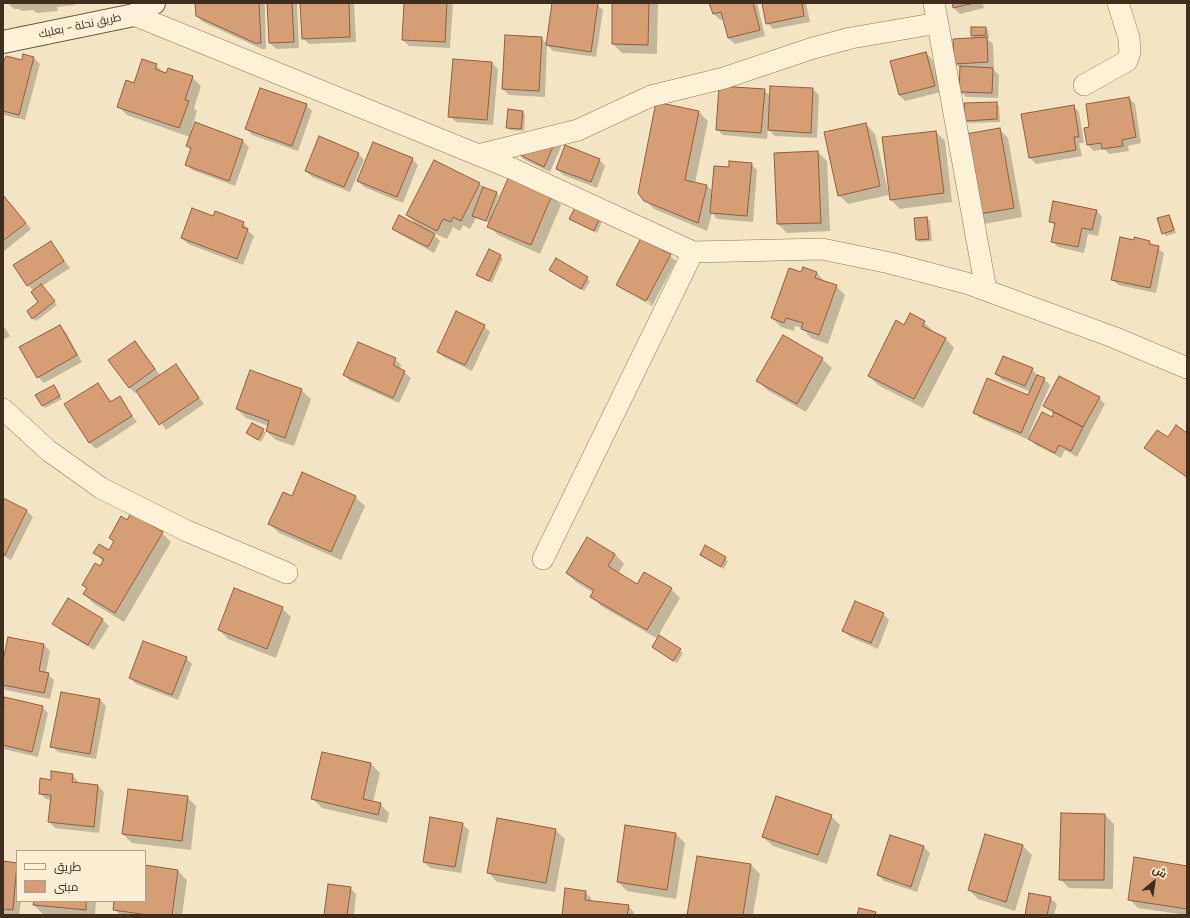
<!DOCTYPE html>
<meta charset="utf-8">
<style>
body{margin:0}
#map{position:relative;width:1190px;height:918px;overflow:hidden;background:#f3e5c3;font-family:Merriweather,Cairo,serif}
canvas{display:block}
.frame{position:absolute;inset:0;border:4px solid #3f2d1d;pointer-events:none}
.legend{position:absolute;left:16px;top:850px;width:130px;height:52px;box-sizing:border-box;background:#faefd4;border:1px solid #afa18b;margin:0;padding:5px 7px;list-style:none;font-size:12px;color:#3f2d1d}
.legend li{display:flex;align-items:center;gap:8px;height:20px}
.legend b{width:20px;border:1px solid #afa18b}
.north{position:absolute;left:1134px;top:862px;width:40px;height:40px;-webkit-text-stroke:3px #faefd4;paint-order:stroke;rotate:29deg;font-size:11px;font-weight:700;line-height:16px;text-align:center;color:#3f2d1d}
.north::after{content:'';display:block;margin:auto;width:14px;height:18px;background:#3f2d1d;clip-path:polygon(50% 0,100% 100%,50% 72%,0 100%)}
</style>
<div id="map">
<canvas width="1190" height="918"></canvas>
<div class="frame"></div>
<ul class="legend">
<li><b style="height:5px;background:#fdf2d8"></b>طريق</li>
<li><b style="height:11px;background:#d69e75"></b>مبنى</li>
</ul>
<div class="north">ش</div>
</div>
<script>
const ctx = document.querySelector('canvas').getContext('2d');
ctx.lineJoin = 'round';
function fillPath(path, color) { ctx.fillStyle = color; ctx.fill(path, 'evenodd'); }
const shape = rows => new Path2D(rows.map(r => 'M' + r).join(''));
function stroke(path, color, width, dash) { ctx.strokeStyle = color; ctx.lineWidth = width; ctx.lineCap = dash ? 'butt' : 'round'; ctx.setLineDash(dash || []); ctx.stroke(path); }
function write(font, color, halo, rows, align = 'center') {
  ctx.font = font + ' Merriweather,Cairo,serif'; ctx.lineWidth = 3.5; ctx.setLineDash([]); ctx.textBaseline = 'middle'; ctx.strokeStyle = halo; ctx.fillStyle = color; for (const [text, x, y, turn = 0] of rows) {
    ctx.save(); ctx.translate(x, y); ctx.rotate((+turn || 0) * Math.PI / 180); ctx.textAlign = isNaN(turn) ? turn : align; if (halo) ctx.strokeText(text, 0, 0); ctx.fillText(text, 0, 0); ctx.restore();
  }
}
const shadow = shape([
 [8,3,74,3,75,5,57,7,58,11,37,13,33,10,22,11,19,9,14,9],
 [196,3,263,3,265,5,266,49,262,49,203,22,197,16],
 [268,3,297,3,299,48,276,49,270,43],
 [301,3,354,3,356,42,309,44,303,38],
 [405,3,453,3,450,48,409,46,403,40],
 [553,3,590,3,597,4,603,10,596,57,553,51,547,45,545,97,509,95,503,89,541,38,547,44],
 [613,3,658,3,657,54,622,53,613,44],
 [710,3,757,3,765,36,735,44,728,38,723,19,720,20,713,13],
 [763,3,806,3,810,22,773,29,767,23],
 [953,3,982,3,984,8,960,14,954,8],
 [985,28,988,30,989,38,986,38,993,44,994,68,992,68,999,75,998,98,966,97,960,91,961,69,955,63,976,39,972,36],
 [926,53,932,59,941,92,905,101,899,95],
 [34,58,40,64,25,120,3,115,3,64,22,62],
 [492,63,498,69,493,125,456,122,450,116],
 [156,65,165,74,192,77,201,86,194,108,197,111,191,130,192,131,195,124,243,141,249,147,235,186,192,170,186,164,191,150,187,146,190,137,127,115,118,106,135,84],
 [813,89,819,95,817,138,775,136,768,129,767,139,723,135,717,129,764,90,770,96],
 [1129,98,1135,104,1141,143,1128,146,1129,151,1109,154,1104,149,1094,151,1088,145,1090,128],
 [996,103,999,106,1000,122,969,123,966,120],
 [306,105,312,111,298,151,252,135,246,128],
 [1073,106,1079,112,1084,143,1079,143,1082,156,1036,164,1030,158],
 [523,112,525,115,524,131,510,130,507,127],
 [699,112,708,121,695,183,707,186,713,191,730,169,751,164,757,170,753,222,717,219,712,213,707,231,654,209,645,200],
 [866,124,875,134,889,195,848,204,839,195],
 [999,129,1008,138,1022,217,984,224,975,214],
 [936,132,945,141,952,202,900,209,891,200],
 [555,141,561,147,550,172,525,160,519,154],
 [818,152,827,161,830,231,787,233,778,224],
 [358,153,364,160,350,192,312,177,306,171],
 [412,159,418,165,403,203,364,187,358,181],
 [599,159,605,166,597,188,563,175,557,169],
 [479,184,499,195,491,217,492,218,552,196,561,205,540,254,498,235,489,226,490,223,476,218,470,229,463,225,460,231,453,227,447,239,431,232,440,241,434,253,400,234,394,228,418,226,407,215],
 [3,195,31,229,3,252],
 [1096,210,1102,217,1098,236,1088,234,1084,253,1058,247,1052,241,1055,226,1050,221],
 [1169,216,1171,218,1176,233,1166,236,1163,233],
 [213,217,243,223,249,229,248,231,254,236,243,265,188,244,182,238],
 [927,218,930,221,932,241,919,242,917,239],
 [570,219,603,219,597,233],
 [653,239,670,251,668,254,676,261,652,306,624,291,617,285],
 [623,288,651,303,650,304,623,290],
 [51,242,70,268,42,286,57,305,36,321,33,318,40,302,34,291,28,285],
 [1134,242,1149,242,1164,253,1156,293,1118,285,1112,279],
 [500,256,503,258,492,283,478,275],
 [556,260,590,281,584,291,550,270],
 [817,273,826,283,836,286,845,295,828,344,811,338,802,328,795,326,794,331,781,327,772,318,802,274],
 [924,322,933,331,933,332,945,338,954,348,923,408,878,385,869,376,905,326],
 [3,325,10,336,3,340],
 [60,326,66,332,82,362,44,383,38,377],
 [484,326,490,332,472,371,444,357,438,351],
 [784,336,822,359,832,368,806,412,767,390,758,381],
 [135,342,161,376,176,365,204,404,166,430,138,391,135,393,129,387],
 [395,359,401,365,400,369,411,378,399,403,350,381,344,375],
 [1032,369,1038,376,1044,379,1050,385,1027,439,980,418,974,412,1029,397,1031,392,1002,380,996,374],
 [98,384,112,402,119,398,137,422,96,449,90,443,66,405],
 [53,386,62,399,45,408,37,396],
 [301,390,311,399,294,446,276,440,267,432,269,426,246,418,237,409],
 [1099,398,1105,404,1077,457,1065,450,1061,458,1036,445,1030,439,1053,419,1054,414,1044,406],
 [263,430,266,433,261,442,248,433],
 [1187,434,1187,478,1146,448,1168,439],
 [355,497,365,506,341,560,279,533,270,524,292,498],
 [3,499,27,511,33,517,11,560,3,556],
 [127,521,162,533,171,542,124,622,93,603,84,594,87,589,83,585,103,562,95,553,109,551,114,543,110,538],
 [615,554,624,564,618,574,637,585,671,589,680,598,658,636,683,653,677,663,653,647,658,639,601,606,592,596,594,593,576,582,567,573],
 [701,555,725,558,728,561,724,569],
 [282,608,291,617,276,658,228,639,219,630],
 [883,614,889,620,878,649,850,637,844,631],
 [103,620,109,626,94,650,60,630,54,624],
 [9,638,44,645,50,651,46,673,54,680,50,699,6,690,3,687,3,666],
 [186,658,192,664,178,700,136,684,130,678],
 [61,693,100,700,106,706,96,759,58,752,52,746],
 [5,698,42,707,48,713,38,757,3,749,3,707],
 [323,753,371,764,380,773,373,802,380,804,389,813,387,823,322,808,313,799],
 [72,775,78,781,78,784,98,786,104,792,99,833,55,828,49,822,52,800,46,799,40,793,51,781],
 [187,797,196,806,191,850,132,843,123,834],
 [1105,815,1114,824,1113,889,1069,888,1060,879],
 [831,816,840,825,827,864,773,846,763,837],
 [462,824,469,830,461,873,430,868,424,862],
 [555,830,565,839,555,892,497,882,488,872],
 [676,834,685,843,676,899,627,891,618,882],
 [891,836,924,847,930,853,917,892,884,881,878,875],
 [1023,846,1032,855,1015,911,978,899,969,890],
 [3,862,17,864,17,901,21,901,19,915,3,914],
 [751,865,760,874,753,915,689,915],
 [145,866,178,871,187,880,182,915,120,915,114,909,115,901,145,901],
 [1187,867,1187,915,1138,908,1129,899],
 [350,888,356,894,354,915,325,915],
 [585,892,591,898,591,901,628,906,634,912,634,915,563,915],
 [1050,898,1057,904,1054,915,1026,915],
 [35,901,96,901,95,915,43,914,34,905]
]);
const building = shape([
 [195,3,259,3,261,43,255,43,196,16,195,3],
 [267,3,292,3,294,42,269,43,267,3],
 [300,3,349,3,350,37,302,39,300,3],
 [404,3,447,3,445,42,402,40,404,3],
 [552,3,598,3,591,52,546,45,552,3],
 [612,3,649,3,648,45,612,44,612,3],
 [709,3,753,3,760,30,728,38,721,12,713,14,709,3],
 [762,3,802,3,804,16,766,24,762,3],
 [952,3,974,3,953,8,952,3],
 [971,27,986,27,986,35,971,36,971,27],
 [505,35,542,37,539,91,502,89,505,35],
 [987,37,988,62,954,64,953,39,987,37],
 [926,52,935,86,899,95,890,61,926,52],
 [23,54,34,57,19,115,3,111,3,63,6,56,22,60,23,54],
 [142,59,157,64,155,69,166,73,168,68,193,76,185,100,189,101,179,128,117,107,126,80,134,83,142,59],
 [453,59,492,62,487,120,448,117,453,59],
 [960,66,993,68,992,93,959,92,960,66],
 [719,86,765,89,761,133,716,130,719,86],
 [770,86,813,88,811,133,768,130,770,86],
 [260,88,307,104,292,146,245,129,260,88],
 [1129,97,1136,137,1122,140,1123,146,1102,149,1101,143,1087,145,1084,128,1089,127,1086,104,1129,97],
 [656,102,699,111,685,180,707,185,698,223,644,201,638,193,656,102],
 [997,102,997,119,965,121,964,103,997,102],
 [1074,105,1079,137,1074,137,1076,150,1029,158,1021,114,1074,105],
 [508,109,523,111,521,129,506,128,508,109],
 [195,122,243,140,229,181,185,165,191,148,186,146,195,122],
 [866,123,880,186,838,196,824,132,866,123],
 [1000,128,1014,208,974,215,960,135,1000,128],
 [936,131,944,193,890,200,882,137,936,131],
 [319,136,359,153,344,187,305,171,319,136],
 [556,140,544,167,518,154,556,140],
 [373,142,413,158,397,197,357,181,373,142],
 [565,145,600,159,591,182,556,169,565,145],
 [818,151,821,223,777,224,774,153,818,151],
 [434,160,480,183,461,221,453,217,451,222,443,219,437,231,406,215,434,160],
 [729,161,752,163,747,216,710,213,714,166,729,167,729,161],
 [509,176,552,195,531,245,487,227,509,176],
 [483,187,497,192,486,221,472,216,483,187],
 [3,195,26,223,3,241,3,195],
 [1053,201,1097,210,1092,230,1082,228,1078,247,1051,242,1055,223,1049,222,1053,201],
 [577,204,601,215,594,231,569,219,577,204],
 [192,208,213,216,215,211,244,222,242,227,248,229,237,259,181,238,192,208],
 [399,215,435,234,428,247,392,229,399,215],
 [1169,215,1174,230,1162,234,1157,218,1169,215],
 [927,217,929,239,916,240,914,218,927,217],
 [1120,237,1134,240,1134,237,1150,241,1149,244,1159,246,1150,288,1111,280,1120,237],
 [641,238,665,244,662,250,671,254,646,301,616,285,641,238],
 [51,241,64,261,27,286,13,265,51,241],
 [489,249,501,255,489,281,476,275,489,249],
 [556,258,588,277,581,289,549,270,556,258],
 [803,267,817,272,815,278,837,285,819,335,801,329,803,323,786,318,784,323,771,318,789,268,801,272,803,267],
 [41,284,55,301,32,319,27,311,38,302,31,292,41,284],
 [456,311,485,325,465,365,437,352,456,311],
 [910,313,925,321,922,326,946,338,914,399,868,376,896,320,904,325,910,313],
 [60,325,77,355,37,378,19,347,60,325],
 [783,335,823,358,797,404,756,381,783,335],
 [135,341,155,369,129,388,108,360,135,341],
 [358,342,396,358,393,365,405,371,393,398,343,375,358,342],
 [1003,356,1033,368,1025,386,995,374,1003,356],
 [176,364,199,398,159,425,136,391,176,364],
 [250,370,302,389,285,438,266,431,269,421,236,409,250,370],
 [1037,375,1045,378,1021,433,973,413,987,378,1028,395,1037,375],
 [1059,376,1100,397,1083,427,1043,406,1059,376],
 [98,383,110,402,120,396,132,416,89,443,64,404,98,383],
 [54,385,60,396,42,406,35,395,54,385],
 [1042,412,1052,417,1054,412,1083,427,1071,451,1059,445,1055,453,1028,439,1042,412],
 [252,423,264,429,258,440,246,433,252,423],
 [1176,425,1187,433,1187,477,1144,448,1157,430,1168,437,1176,425],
 [302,472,356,496,331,552,268,524,283,492,292,496,302,472],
 [3,498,27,510,5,555,3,554,3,498],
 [131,513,163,532,115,613,83,594,87,588,82,585,95,563,100,566,104,559,93,553,99,544,109,550,114,541,109,538,121,516,127,520,131,513],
 [587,537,615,554,608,566,637,584,644,572,672,588,647,630,590,597,594,590,566,573,587,537],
 [705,545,726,557,721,567,700,555,705,545],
 [234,588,283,607,267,649,218,630,234,588],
 [68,598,103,619,88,645,52,624,68,598],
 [855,601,884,613,871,643,842,631,855,601],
 [659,635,681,649,673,661,652,647,659,635],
 [8,637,44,644,39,671,49,673,44,693,3,685,3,661,8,637],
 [143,641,187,657,172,695,129,678,143,641],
 [61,692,100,699,90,754,50,747,61,692],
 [4,697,43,706,32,752,3,745,4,697],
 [322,752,371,763,363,799,381,803,378,815,311,799,322,752],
 [51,771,73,774,72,782,98,785,94,827,48,822,51,795,39,794,40,778,51,780,51,771],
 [128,789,188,796,182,841,122,834,128,789],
 [776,796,832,815,818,855,762,837,776,796],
 [1061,813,1105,814,1104,880,1059,880,1061,813],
 [430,817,463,823,455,867,423,862,430,817],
 [497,818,556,829,546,883,487,873,497,818],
 [625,825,676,833,667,890,617,882,625,825],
 [985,834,1023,845,1006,902,968,890,985,834],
 [890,835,924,846,911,887,877,875,890,835],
 [697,856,751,864,743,915,687,915,697,856],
 [1134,857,1187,866,1187,909,1128,900,1134,857],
 [3,861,17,863,13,910,3,909,3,861],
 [145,865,178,870,172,915,148,915,113,910,114,901,145,901,145,865],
 [328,884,351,887,347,915,324,915,328,884],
 [565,888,586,891,585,900,629,905,627,915,562,915,565,888],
 [1029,893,1051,897,1047,915,1025,915,1029,893],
 [34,901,86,901,86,910,33,905,34,901],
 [859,908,876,912,875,915,857,915,859,908]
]);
const street = shape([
 [934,3,986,290],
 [134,15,513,169,693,252,822,249,890,263,966,283,1113,337,1187,368],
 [1084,85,1127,61,1130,52,1129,38,1118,3],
 [478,155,578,130,651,96,724,78,813,48,851,38,938,23],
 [3,409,49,451,101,488,187,531,287,573],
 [543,559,693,252]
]);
const secondary = shape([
 [3,42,134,15,154,3]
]);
const streetNames = [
 ["طريق نحلة - بعلبك",80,26,-12]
];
fillPath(shadow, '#0003');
fillPath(building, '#d69e75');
stroke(building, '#935e3a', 1);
stroke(street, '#917657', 22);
stroke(secondary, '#72573a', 24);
stroke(street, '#fdf2d8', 21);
stroke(secondary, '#fdf2d8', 22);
write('11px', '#3f2d1d', '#faefd4', streetNames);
</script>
